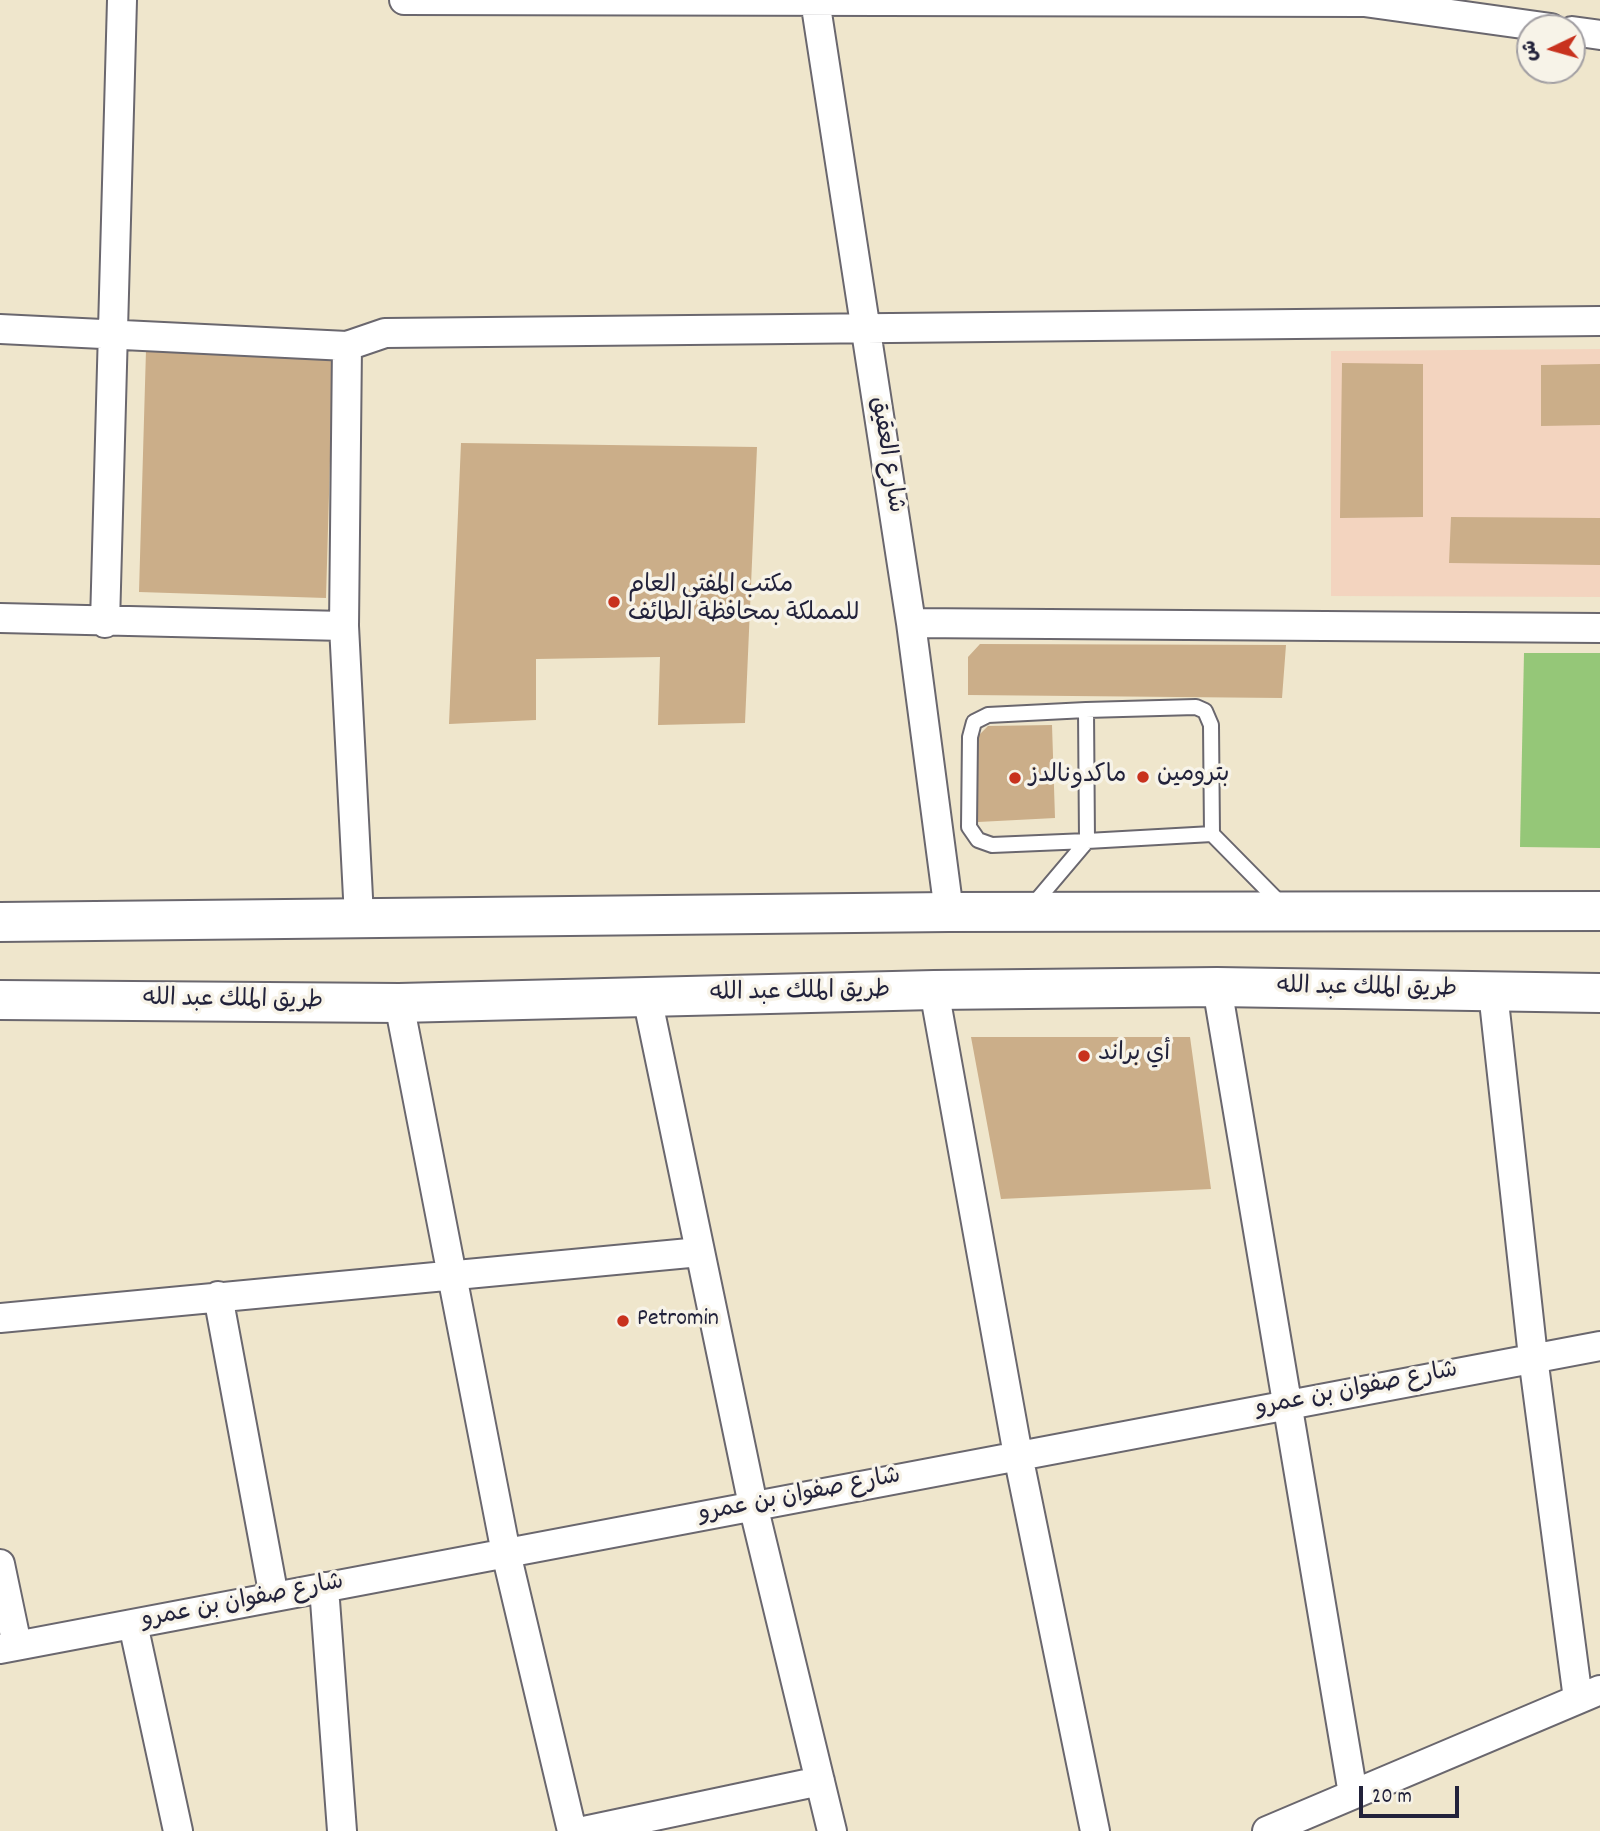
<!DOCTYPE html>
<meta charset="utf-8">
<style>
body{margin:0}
#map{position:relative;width:1600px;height:1831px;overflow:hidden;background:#efe6cc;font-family:Dekko,"Playpen Sans Arabic",sans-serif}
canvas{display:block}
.north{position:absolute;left:1516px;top:14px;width:70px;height:70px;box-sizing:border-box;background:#f7f3e8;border:2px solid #a29fa3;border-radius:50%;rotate:265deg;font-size:19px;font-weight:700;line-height:28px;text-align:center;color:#22223b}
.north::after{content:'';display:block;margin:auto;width:24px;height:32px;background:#c8321e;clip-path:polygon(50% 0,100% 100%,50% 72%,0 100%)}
.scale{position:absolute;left:1359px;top:1786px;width:100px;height:32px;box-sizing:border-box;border:4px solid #22223b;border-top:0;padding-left:9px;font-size:21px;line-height:24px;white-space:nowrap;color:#22223b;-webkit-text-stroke:5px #f7f3e8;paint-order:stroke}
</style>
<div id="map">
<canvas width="1600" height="1831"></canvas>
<div class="north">ش</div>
<div class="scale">20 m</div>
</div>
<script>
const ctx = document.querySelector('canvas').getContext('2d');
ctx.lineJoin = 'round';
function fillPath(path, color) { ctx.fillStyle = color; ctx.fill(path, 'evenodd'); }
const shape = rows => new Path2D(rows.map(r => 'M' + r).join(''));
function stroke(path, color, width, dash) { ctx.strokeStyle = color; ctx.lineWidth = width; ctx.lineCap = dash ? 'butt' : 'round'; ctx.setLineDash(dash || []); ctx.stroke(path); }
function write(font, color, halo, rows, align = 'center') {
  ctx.font = font + ' Dekko,"Playpen Sans Arabic",sans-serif'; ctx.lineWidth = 7; ctx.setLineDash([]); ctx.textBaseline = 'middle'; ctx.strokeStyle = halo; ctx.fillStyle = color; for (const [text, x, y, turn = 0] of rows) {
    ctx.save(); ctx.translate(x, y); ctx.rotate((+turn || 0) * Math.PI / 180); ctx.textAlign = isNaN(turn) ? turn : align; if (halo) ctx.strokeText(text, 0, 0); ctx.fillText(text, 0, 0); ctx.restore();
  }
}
const built = shape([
 [1600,349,1600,597,1331,596,1331,351]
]);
const green = shape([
 [1524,653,1600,653,1600,848,1520,847]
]);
const building = shape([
 [146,350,333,356,326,598,139,592],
 [1342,363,1423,364,1423,517,1340,518],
 [1600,364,1600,425,1541,426,1541,365],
 [461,443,757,447,745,723,658,725,660,657,536,659,536,720,449,724],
 [1451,517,1600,518,1600,565,1449,563],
 [980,644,1286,645,1282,698,968,695,968,657],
 [1052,725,1055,818,978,822,976,738,988,726],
 [971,1037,1190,1037,1211,1189,1001,1199]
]);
const service = shape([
 [1086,710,1087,841,992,845,978,840,969,827,970,737,974,722,988,715,1086,710,1196,707,1205,711,1211,725,1212,834],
 [1032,906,1087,841,1212,834,1281,904]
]);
const minor = shape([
 [404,0,1364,2,1551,28],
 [815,0,911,623,949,912],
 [1572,31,1600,35],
 [0,329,347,346,385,333,1600,321],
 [347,346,344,626,359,917],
 [0,618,344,626],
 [105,623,122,0],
 [911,623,1600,628],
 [1217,987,1353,1794],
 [934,990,1018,1455,1095,1831],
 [1493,992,1533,1357,1578,1699],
 [647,997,753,1505,832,1831],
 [399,1003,506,1553,572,1831],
 [218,1296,274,1597],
 [0,1318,700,1252],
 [0,1564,17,1645],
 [324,1587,342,1831],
 [133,1624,178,1831],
 [0,1649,1600,1346],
 [584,1831,820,1781],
 [1267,1831,1600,1690]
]);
const secondary = shape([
 [0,922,949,912,1600,911],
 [0,1000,399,1003,934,990,1217,987,1600,993]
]);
const markers = [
 [614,602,7,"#c8321e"],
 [1143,777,7,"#c8321e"],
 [1015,778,7,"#c8321e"],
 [1084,1056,7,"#c8321e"],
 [623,1321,7,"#c8321e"]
];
const streetNames = [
 ["شارع العقيق",885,455,81],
 ["طريق الملك عبد الله",1367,990,1],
 ["طريق الملك عبد الله",800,994,-1],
 ["طريق الملك عبد الله",233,1002,1],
 ["شارع صفوان بن عمرو",1357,1391,-11],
 ["شارع صفوان بن عمرو",800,1497,-11],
 ["شارع صفوان بن عمرو",243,1603,-11]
];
const poiNames = [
 ["مكتب المفتي العام",628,588],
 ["للمملكة بمحافظة الطائف",628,616],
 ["بترومين",1157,777],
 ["ماكدونالدز",1029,778],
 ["أي براند",1098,1056],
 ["Petromin",637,1321]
];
fillPath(built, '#f3d4bf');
fillPath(green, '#95c778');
fillPath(building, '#cbae89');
stroke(service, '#6a676e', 18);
stroke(minor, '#6a676e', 32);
stroke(secondary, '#6a676e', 42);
stroke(service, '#fff', 14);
stroke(minor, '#fff', 28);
stroke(secondary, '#fff', 38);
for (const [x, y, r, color] of markers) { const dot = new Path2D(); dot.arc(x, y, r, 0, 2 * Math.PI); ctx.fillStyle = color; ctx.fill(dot); stroke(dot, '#f7f3e8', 2.5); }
write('24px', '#22223b', '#f7f3e8', streetNames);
write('24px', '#22223b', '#f7f3e8', poiNames, 'left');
</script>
